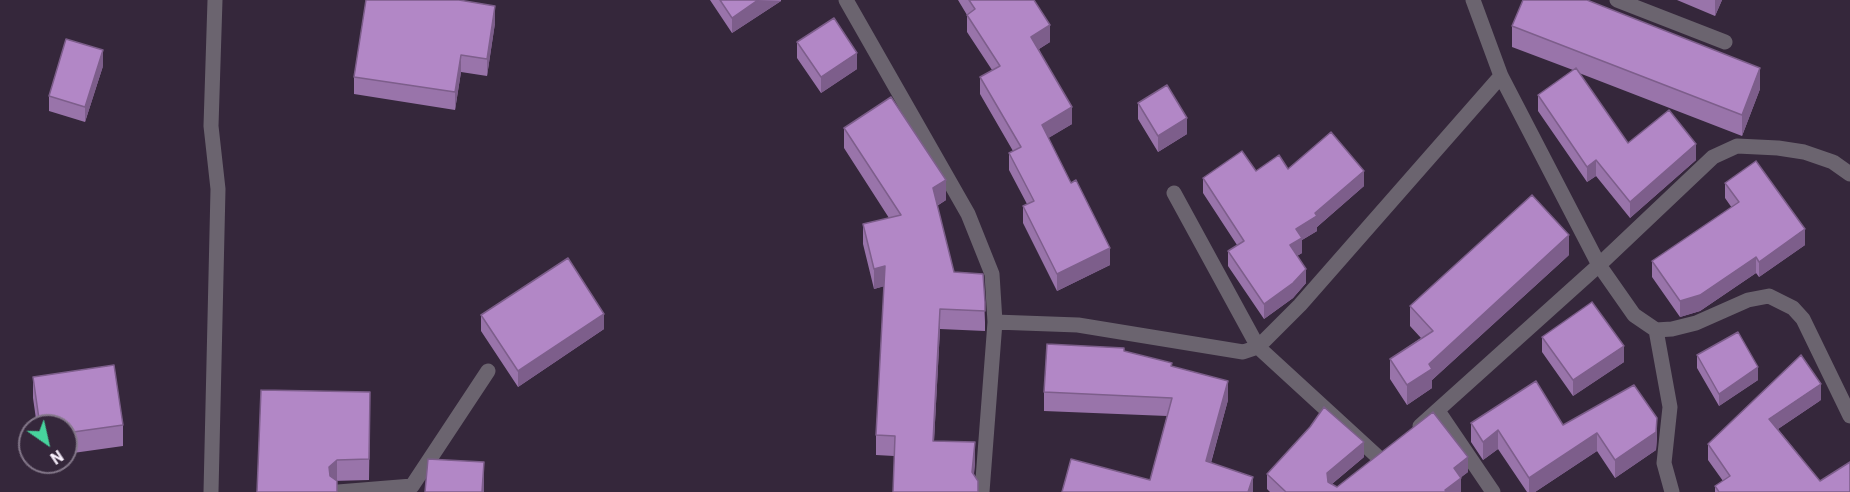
<!DOCTYPE html>
<style>
body{margin:0}
#map{position:relative;width:1850px;height:492px;overflow:hidden;background:#35273b;font-family:"IBM Plex Sans",sans-serif}
canvas{display:block}
.north{position:absolute;left:18px;top:414px;width:60px;height:60px;box-sizing:border-box;background:#35273b;border:2px solid #837789;border-radius:50%;rotate:146deg;font-size:16px;font-weight:700;line-height:24px;text-align:center;color:#f9f0fd}
.north::after{content:'';display:block;margin:auto;width:21px;height:27px;background:#47d49d;clip-path:polygon(50% 0,100% 100%,50% 72%,0 100%)}
</style>
<div id="map">
<canvas width="1850" height="492"></canvas>
<div class="north">N</div>
</div>
<script>
const ctx = document.querySelector('canvas').getContext('2d');
ctx.lineJoin = 'round';
const shape = rows => new Path2D(rows.map(r => 'M' + r).join(''));
function stroke(path, color, width, dash) { ctx.strokeStyle = color; ctx.lineWidth = width; ctx.lineCap = dash ? 'butt' : 'round'; ctx.setLineDash(dash || []); ctx.stroke(path); }
function fillPath(path, color) { ctx.fillStyle = color; ctx.fill(path, 'evenodd'); }
const street = shape([
 [846,0,968,214,992,274,995,322,982,492],
 [1473,0,1501,76,1599,265,1634,315,1656,330,1672,329,1696,323,1748,300,1769,296,1793,308,1803,319,1850,416],
 [1617,0,1725,42],
 [1174,193,1258,347,1379,458],
 [995,322,1078,325,1243,352,1258,347,1300,305,1501,76],
 [1656,330,1670,407,1664,463,1672,492],
 [1438,411,1493,492],
 [1420,426,1599,265,1713,157,1737,146,1778,148,1804,152,1833,162,1850,174],
 [211,492,218,189,211,126,215,0],
 [338,492,412,486,488,371]
]);
const wall = shape([
 [710,0,781,0,781,1,732,33],
 [958,0,1034,0,1050,42,1039,49,1072,124,1048,138,1110,265,1057,291,1023,223,1023,206,1027,204,1009,170,1009,153,1013,151,980,94,980,77,992,70,967,32,967,15],
 [1677,0,1722,0,1715,16],
 [495,23,487,76,461,72,455,110,354,94,354,77],
 [1512,26,1760,89,1742,136,1579,73,1628,143,1696,160,1630,218,1596,176,1587,182,1538,111,1538,95,1573,70,1512,47],
 [797,42,857,69,821,93,797,58],
 [103,66,85,122,49,111,49,96],
 [1138,103,1187,134,1158,152,1138,119],
 [844,128,946,200,937,206,954,272,983,274,985,322,985,331,940,329,934,441,975,462,974,474,894,456,876,455,876,435,884,286,874,289,863,244,863,224,889,218,844,148],
 [1288,169,1364,186,1317,227,1317,231,1302,240,1302,253,1297,256,1306,283,1293,298,1264,319,1228,266,1228,251,1237,245,1203,193,1203,178,1256,171],
 [1725,183,1805,245,1759,277,1756,273,1700,311,1680,317,1652,277,1652,261,1732,208,1725,198],
 [1569,255,1432,380,1432,388,1407,405,1390,379,1390,359,1421,338,1410,326,1410,306],
 [481,315,604,329,518,387,481,331],
 [1542,337,1624,362,1573,396,1542,352],
 [1124,351,1172,367,1228,400,1211,463,1253,492,1150,480,1167,416,1044,411,1044,392],
 [1697,355,1758,380,1719,406,1697,368],
 [33,377,123,425,123,446,66,454,66,426,37,426,33,398],
 [1821,400,1778,429,1820,481,1850,492,1715,492,1715,486,1723,481,1708,460,1708,444],
 [370,413,369,480,257,483],
 [1471,423,1563,425,1657,436,1656,450,1615,478,1597,451,1535,492,1527,492,1498,449,1483,460,1471,442],
 [1364,457,1332,484,1337,487,1468,472,1461,477,1461,492,1270,492,1267,489,1267,474]
]);
const shadedWall = shape([
 [758,0,781,1,732,33,732,18],
 [1715,0,1722,0,1715,16],
 [495,6,495,23,487,76,487,59],
 [1050,25,1050,42,1031,54,1031,37],
 [103,50,103,66,85,122,85,107],
 [857,53,857,69,821,93,821,77],
 [461,55,461,72,455,110,455,92],
 [1760,68,1760,89,1742,136,1742,115],
 [1072,107,1072,124,1042,142,1042,125],
 [1187,118,1187,134,1158,152,1158,136],
 [1696,144,1696,160,1630,218,1630,202],
 [1596,160,1596,176,1587,182,1587,167],
 [1364,171,1364,186,1317,227,1317,231,1302,240,1302,253,1290,260,1290,245,1296,229],
 [946,180,946,200,933,208,933,188],
 [1805,229,1805,245,1759,277,1759,262],
 [1569,235,1569,255,1432,380,1432,388,1407,405,1407,385,1429,364],
 [1110,248,1110,265,1057,291,1057,274],
 [1756,257,1756,273,1700,311,1680,317,1680,301],
 [885,266,885,286,874,289,874,269],
 [1306,269,1306,283,1293,298,1264,319,1264,304],
 [940,309,940,329,933,460,933,441],
 [604,314,604,329,518,387,518,371],
 [1624,346,1624,362,1573,396,1573,380],
 [1758,367,1758,380,1719,406,1719,394],
 [1228,381,1228,400,1206,480,1206,461],
 [1821,384,1821,400,1769,435,1769,419],
 [1657,418,1657,436,1656,450,1615,478,1615,460],
 [1498,430,1498,449,1483,460,1483,442],
 [1597,433,1597,451,1535,492,1529,492,1529,478],
 [975,442,975,462,972,492,972,472],
 [1364,442,1364,457,1327,488,1327,473],
 [1468,457,1468,472,1454,483,1454,468],
 [337,460,337,481,329,488,329,467],
 [484,462,484,492,482,492],
 [1253,477,1253,492,1248,492],
 [1461,478,1461,492,1445,492,1445,490]
]);
const building = shape([
 [366,0,459,0,495,6,487,59,461,55,455,92,354,77,366,0],
 [720,0,758,0,732,18,720,0],
 [969,0,1034,0,1050,25,1031,37,1072,107,1042,125,1071,183,1076,180,1110,248,1057,274,1023,206,1034,201,1009,153,1021,147,980,77,1000,66,967,15,975,9,969,0],
 [1523,0,1587,0,1760,68,1742,115,1512,26,1523,0],
 [834,18,857,53,821,77,797,42,834,18],
 [66,39,103,50,85,107,49,96,66,39],
 [1576,68,1628,143,1669,110,1696,144,1630,202,1596,160,1587,167,1538,95,1576,68],
 [1167,85,1187,118,1158,136,1138,103,1167,85],
 [891,97,946,180,933,188,954,272,983,274,985,302,985,311,940,309,933,441,975,442,972,472,978,481,978,492,893,492,895,436,876,435,885,266,874,269,863,224,901,215,844,128,891,97],
 [1331,132,1364,171,1315,213,1317,216,1296,229,1302,238,1290,245,1306,269,1293,283,1264,304,1228,251,1244,241,1203,178,1242,151,1256,171,1279,155,1288,169,1331,132],
 [1756,161,1805,229,1759,262,1756,257,1700,295,1680,301,1652,261,1739,202,1725,183,1756,161],
 [1532,195,1569,235,1429,364,1432,369,1407,385,1390,359,1433,331,1410,306,1532,195],
 [568,258,604,314,518,371,481,315,568,258],
 [1592,302,1624,346,1573,380,1542,337,1592,302],
 [1738,332,1758,367,1719,394,1697,355,1738,332],
 [1047,344,1124,348,1124,351,1172,363,1171,366,1228,381,1206,461,1253,477,1248,492,1062,492,1071,459,1150,480,1172,398,1044,392,1047,344],
 [1801,355,1821,384,1769,419,1820,481,1850,462,1850,492,1719,492,1715,486,1730,476,1708,444,1801,355],
 [114,365,123,425,66,433,66,426,40,426,33,377,114,365],
 [1536,381,1563,425,1634,385,1657,418,1656,432,1615,460,1597,433,1529,478,1498,430,1483,442,1471,423,1536,381],
 [261,390,370,392,369,459,337,460,329,467,330,476,337,481,337,492,257,492,261,390],
 [1324,407,1364,442,1327,473,1328,482,1337,487,1433,412,1468,457,1454,468,1461,478,1445,490,1446,492,1286,492,1267,474,1310,427,1324,407],
 [428,459,484,462,482,492,425,492,428,459]
]);
stroke(street, '#6b646f', 15);
fillPath(wall, '#9974aa');
fillPath(shadedWall, '#7d5e8b');
fillPath(building, '#b287c6');
stroke(building, '#7d5e8b', 1.5);
</script>
